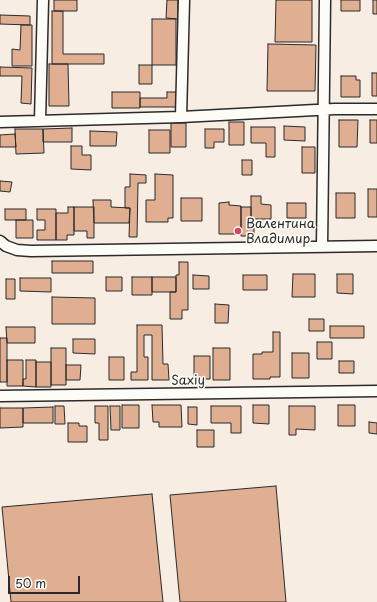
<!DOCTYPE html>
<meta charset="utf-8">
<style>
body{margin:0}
#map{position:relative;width:377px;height:602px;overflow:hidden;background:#f7ede3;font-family:"Playpen Sans",sans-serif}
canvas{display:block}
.scale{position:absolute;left:8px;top:576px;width:72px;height:18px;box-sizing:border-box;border:2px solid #2b2b2b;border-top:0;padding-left:5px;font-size:12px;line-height:14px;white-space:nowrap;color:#2b2b2b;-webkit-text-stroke:3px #fdfcf7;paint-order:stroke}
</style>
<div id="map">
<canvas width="377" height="602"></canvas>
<div class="scale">50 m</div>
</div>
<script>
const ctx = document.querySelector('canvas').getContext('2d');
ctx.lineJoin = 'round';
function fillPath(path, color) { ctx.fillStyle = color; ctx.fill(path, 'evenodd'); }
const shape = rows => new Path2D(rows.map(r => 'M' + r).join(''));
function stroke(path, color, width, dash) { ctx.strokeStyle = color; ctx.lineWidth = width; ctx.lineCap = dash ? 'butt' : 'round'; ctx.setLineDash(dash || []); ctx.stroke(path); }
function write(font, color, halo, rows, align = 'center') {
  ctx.font = font + ' "Playpen Sans",sans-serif'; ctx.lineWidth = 3; ctx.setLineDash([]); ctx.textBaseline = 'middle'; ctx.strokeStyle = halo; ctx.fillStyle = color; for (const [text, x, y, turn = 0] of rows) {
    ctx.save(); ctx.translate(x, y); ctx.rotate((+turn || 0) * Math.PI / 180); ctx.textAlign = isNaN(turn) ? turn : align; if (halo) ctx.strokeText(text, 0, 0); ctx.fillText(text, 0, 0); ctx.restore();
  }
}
const building = shape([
 [54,0,77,0,77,11,54,11,54,0],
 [167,0,178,0,178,19,166,18,167,0],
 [276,0,312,0,312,42,275,42,276,0],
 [341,0,360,0,360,11,341,11,341,0],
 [373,0,377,0,377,14,373,14,373,0],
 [52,11,63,11,63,54,104,54,104,64,52,64,52,11],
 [0,15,30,16,30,25,0,24,0,15],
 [152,19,176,19,176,65,152,65,152,19],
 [21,25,32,25,32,66,12,66,12,49,20,50,21,25],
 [268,44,316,45,315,91,267,91,268,44],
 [49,64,68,64,69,106,49,106,49,64],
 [139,65,152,65,152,84,139,84,139,65],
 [0,67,32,68,31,104,21,103,22,76,0,76,0,67],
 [372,73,377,73,377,96,372,96,372,73],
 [341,76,356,76,356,80,360,80,360,97,341,97,341,76],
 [112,92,140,92,140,108,112,108,112,92],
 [167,92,178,92,178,107,140,107,140,98,167,98,167,92],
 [339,120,358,120,357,147,339,147,339,120],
 [370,120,377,120,377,143,370,143,370,120],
 [229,122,244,122,244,145,229,145,229,122],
 [171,123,186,123,186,147,171,147,171,123],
 [284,126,305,127,305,141,284,140,284,126],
 [251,127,275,127,275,157,266,157,266,143,251,143,251,127],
 [72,128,72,142,43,142,43,129,72,128],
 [15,129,43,129,44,153,16,154,15,129],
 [205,129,224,129,224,142,214,142,214,148,205,148,205,129],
 [149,130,170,130,170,153,149,153,149,130],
 [90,131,117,132,116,146,90,146,90,131],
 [15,134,16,147,0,147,0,135,15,134],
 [71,146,82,146,82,155,91,155,91,170,71,169,71,146],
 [302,147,315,147,315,173,302,173,302,147],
 [242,160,252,160,252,175,242,175,242,160],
 [130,174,146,175,146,183,138,183,137,237,129,237,130,208,125,208,125,187,130,187,130,174],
 [155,174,173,175,173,218,168,218,168,222,146,222,146,200,155,200,155,174],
 [0,181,12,182,10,192,0,191,0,181],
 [368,189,377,189,377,217,368,217,368,189],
 [336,193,355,193,355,218,336,218,336,193],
 [251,196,261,196,261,204,271,205,271,219,251,219,251,196],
 [181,198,202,198,202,221,181,221,181,198],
 [93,200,111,200,111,207,130,208,129,223,94,223,93,200],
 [229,202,229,205,241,206,241,234,219,234,219,203,229,202],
 [287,203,306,203,306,218,287,218,287,203],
 [68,207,74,207,74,235,67,235,67,240,56,240,56,213,68,213,68,207],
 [74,207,94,207,94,238,87,238,87,231,74,231,74,207],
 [241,207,251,207,251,219,254,219,254,236,241,236,241,207],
 [5,209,26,209,26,220,5,220,5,209],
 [37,209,56,209,56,240,37,240,37,230,45,230,45,220,37,220,37,209],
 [16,220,33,220,33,238,16,238,16,220],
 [52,261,93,261,93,273,52,273,52,261],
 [179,262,188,262,188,310,182,310,182,319,170,319,170,292,176,292,176,275,179,275,179,262],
 [293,274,315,274,315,297,292,297,293,274],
 [337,274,353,274,353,294,337,293,337,274],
 [193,275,209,276,209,289,193,289,193,275],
 [243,275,267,275,267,290,243,290,243,275],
 [106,277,122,277,122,291,106,291,106,277],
 [132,277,152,277,152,295,132,295,132,277],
 [152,277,176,277,176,292,152,292,152,277],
 [20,278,51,278,51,292,20,291,20,278],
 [6,279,15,279,15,299,6,299,6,279],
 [52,297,95,298,95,324,52,324,52,297],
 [215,304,229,305,228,323,215,323,215,304],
 [309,319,324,319,324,331,309,331,309,319],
 [137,325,162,325,163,364,168,364,169,380,152,380,152,335,144,335,144,357,148,357,148,380,131,380,131,372,137,372,137,325],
 [330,326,364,326,364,338,330,338,330,326],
 [6,327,35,327,35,343,7,343,6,327],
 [273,332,280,332,280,377,270,377,270,379,253,379,253,354,262,354,262,352,273,352,273,332],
 [0,338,7,338,7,382,0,382,0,338],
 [73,339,95,339,95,354,73,353,73,339],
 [317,342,332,342,332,359,317,359,317,342],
 [51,348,66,348,66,385,51,385,51,348],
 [213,348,230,348,230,380,213,380,213,348],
 [292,353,309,353,309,378,292,378,292,353],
 [194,356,210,356,210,379,194,379,194,356],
 [109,357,124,357,124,380,109,380,109,357],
 [7,360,23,360,23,386,7,386,7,360],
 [26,360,36,360,36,387,23,386,23,379,26,379,26,360],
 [339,361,354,361,354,373,339,373,339,361],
 [36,362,51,362,51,387,36,387,36,362],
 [66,365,81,365,80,380,66,380,66,365],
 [122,405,139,405,139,428,122,428,122,405],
 [152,405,181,405,182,427,159,427,159,422,153,422,152,405],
 [253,405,269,405,269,424,253,423,253,405],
 [338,405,355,405,355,426,338,426,338,405],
 [55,406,64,406,65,424,55,424,55,406],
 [95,406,108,406,108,440,99,440,99,423,95,423,95,406],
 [110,406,120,406,120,430,111,430,110,406],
 [211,406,241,406,241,433,231,433,231,423,211,423,211,406],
 [289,406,315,406,315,430,296,429,296,435,289,435,289,406],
 [53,407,53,423,23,423,23,408,53,407],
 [188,407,197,407,197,425,188,424,188,407],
 [0,408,23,408,23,427,0,428,0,408],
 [369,422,377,423,377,434,369,433,369,422],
 [68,423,79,423,79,426,87,426,87,442,68,442,68,423],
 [197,430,214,430,214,447,197,447,197,430],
 [276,486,286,602,180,602,170,495,276,486],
 [152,494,163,602,11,602,2,507,152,494]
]);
const minor = shape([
 [181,117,184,0],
 [40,121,43,0],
 [0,122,181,117,335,109,377,109],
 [0,241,6,246,17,250,31,251,377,246],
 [322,247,325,0],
 [0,396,377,391]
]);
const markers = [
 [238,231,4,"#d1495b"]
];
const poiNames = [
 ["Валентина",246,224],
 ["Владимир",246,239]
];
const streetNames = [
 ["Saxiy",188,381,-1]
];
fillPath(building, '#e0af92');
stroke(building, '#2b2b2b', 1);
stroke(minor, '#2b2b2b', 13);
stroke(minor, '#fdfcf7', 10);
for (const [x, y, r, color] of markers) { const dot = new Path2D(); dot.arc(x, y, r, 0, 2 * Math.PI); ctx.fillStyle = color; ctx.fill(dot); stroke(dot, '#fdfcf7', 1.5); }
write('13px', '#2b2b2b', '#fdfcf7', poiNames, 'left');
write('13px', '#2b2b2b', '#fdfcf7', streetNames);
</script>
